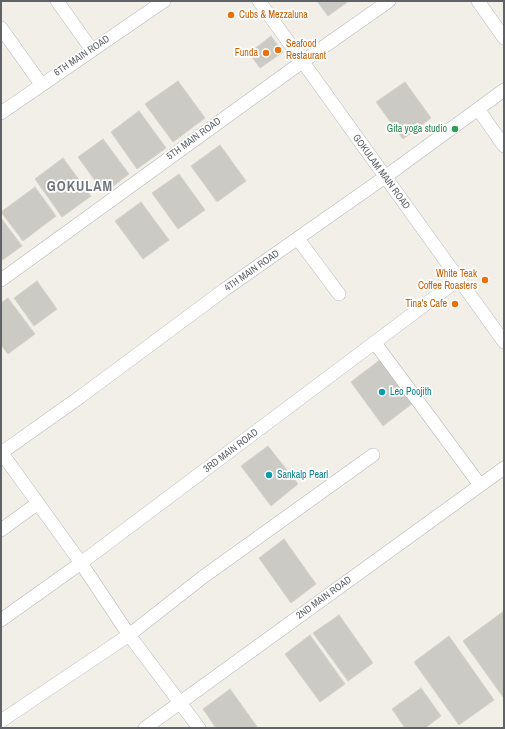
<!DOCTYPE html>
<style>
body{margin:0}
#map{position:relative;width:505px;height:729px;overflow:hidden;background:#f1efe8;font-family:"Archivo Narrow",sans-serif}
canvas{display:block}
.frame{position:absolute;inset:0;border:2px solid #5f6368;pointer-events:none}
</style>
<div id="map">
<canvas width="505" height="729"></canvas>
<div class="frame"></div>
</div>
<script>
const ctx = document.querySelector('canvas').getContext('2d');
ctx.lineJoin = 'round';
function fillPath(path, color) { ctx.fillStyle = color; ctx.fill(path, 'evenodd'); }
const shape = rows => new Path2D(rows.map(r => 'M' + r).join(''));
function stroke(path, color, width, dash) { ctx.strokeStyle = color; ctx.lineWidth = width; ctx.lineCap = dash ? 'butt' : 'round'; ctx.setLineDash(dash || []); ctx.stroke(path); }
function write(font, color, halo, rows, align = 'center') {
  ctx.font = font + ' "Archivo Narrow",sans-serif'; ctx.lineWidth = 3.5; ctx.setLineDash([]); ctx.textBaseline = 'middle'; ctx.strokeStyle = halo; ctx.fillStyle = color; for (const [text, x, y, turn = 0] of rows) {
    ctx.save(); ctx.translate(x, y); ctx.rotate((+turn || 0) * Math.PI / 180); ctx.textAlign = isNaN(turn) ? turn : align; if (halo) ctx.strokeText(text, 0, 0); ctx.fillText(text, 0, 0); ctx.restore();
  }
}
const building = shape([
 [317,1,349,1,328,16,317,1],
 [271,36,283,52,260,68,249,53,271,36],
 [178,81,205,118,173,142,145,104,178,81],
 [405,82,431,118,403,139,376,102,405,82],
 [139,111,166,148,137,169,111,132,139,111],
 [103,139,129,174,104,193,78,157,103,139],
 [220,145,246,181,217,202,191,166,220,145],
 [63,158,91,196,62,217,35,179,63,158],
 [179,174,205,210,178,229,152,193,179,174],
 [35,187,56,216,23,241,1,212,35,187],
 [141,202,169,240,143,259,115,221,141,202],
 [1,218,22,246,1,261,1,218],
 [37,281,57,309,34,326,14,298,37,281],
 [8,298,35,334,8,354,1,345,1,303,8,298],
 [381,359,413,403,383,426,351,382,381,359],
 [268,446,298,484,271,506,241,466,268,446],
 [284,539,316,584,291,603,259,558,284,539],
 [504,611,504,696,503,697,463,641,504,611],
 [339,615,373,663,348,681,313,633,339,615],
 [310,635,345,684,320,702,285,654,310,635],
 [449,636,494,700,459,725,414,662,449,636],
 [421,688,441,716,425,728,405,728,392,709,421,688],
 [230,689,258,728,216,728,203,709,230,689]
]);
const street = shape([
 [57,1,92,50],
 [259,1,504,342],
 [478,1,504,38],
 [1,28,41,84],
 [478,109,504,146],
 [1,113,164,1],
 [298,239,339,294],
 [1,280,302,62,389,1],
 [375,343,480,485],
 [1,452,81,563,129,635,199,728],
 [1,453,80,397,224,290,385,177,504,90],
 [1,530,38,503],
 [1,620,81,563,459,279],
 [1,721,129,635,203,577,373,455],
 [145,728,504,468]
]);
const markers = [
 [231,15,4,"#e8710a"],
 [278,50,4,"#e8710a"],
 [266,53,4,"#e8710a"],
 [455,129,4,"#2e9e5b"],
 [485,280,4,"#e8710a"],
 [455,304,4,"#e8710a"],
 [382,392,4,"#0f9aa8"],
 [269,475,4,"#0f9aa8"]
];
const foodNames = [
 ["Cubs & Mezzaluna",239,15,"left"],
 ["Seafood",286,44,"left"],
 ["Restaurant",286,56,"left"],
 ["Funda",258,53],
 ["White Teak",477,274],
 ["Coffee Roasters",477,286],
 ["Tina's Cafe",447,304]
];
const streetNames = [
 ["6TH MAIN ROAD",82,56,-34],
 ["5TH MAIN ROAD",194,139,-36],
 ["GOKULAM MAIN ROAD",381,172,54],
 ["4TH MAIN ROAD",252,271,-35],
 ["3RD MAIN ROAD",231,451,-37],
 ["2ND MAIN ROAD",324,598,-36]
];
const leisureNames = [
 ["Gita yoga studio",447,129]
];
const cultureNames = [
 ["Leo Poojith",390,392],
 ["Sankalp Pearl",277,475]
];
const districtNames = [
 ["GOKULAM",80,187]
];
fillPath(building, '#cccac5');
stroke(building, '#d6d1c6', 1);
stroke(street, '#b5b8bc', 14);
stroke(street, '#fff', 13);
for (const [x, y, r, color] of markers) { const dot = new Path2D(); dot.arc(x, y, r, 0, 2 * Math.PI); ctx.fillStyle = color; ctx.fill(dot); stroke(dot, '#fff', 1.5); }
write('10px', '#c56008', '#fff', foodNames, 'right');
write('10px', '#5f6368', '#fff', streetNames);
write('10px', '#27864d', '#fff', leisureNames, 'right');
write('10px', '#0d838f', '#fff', cultureNames, 'left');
ctx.letterSpacing = '1px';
write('bold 14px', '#70757a', '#fff', districtNames);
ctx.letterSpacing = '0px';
</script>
